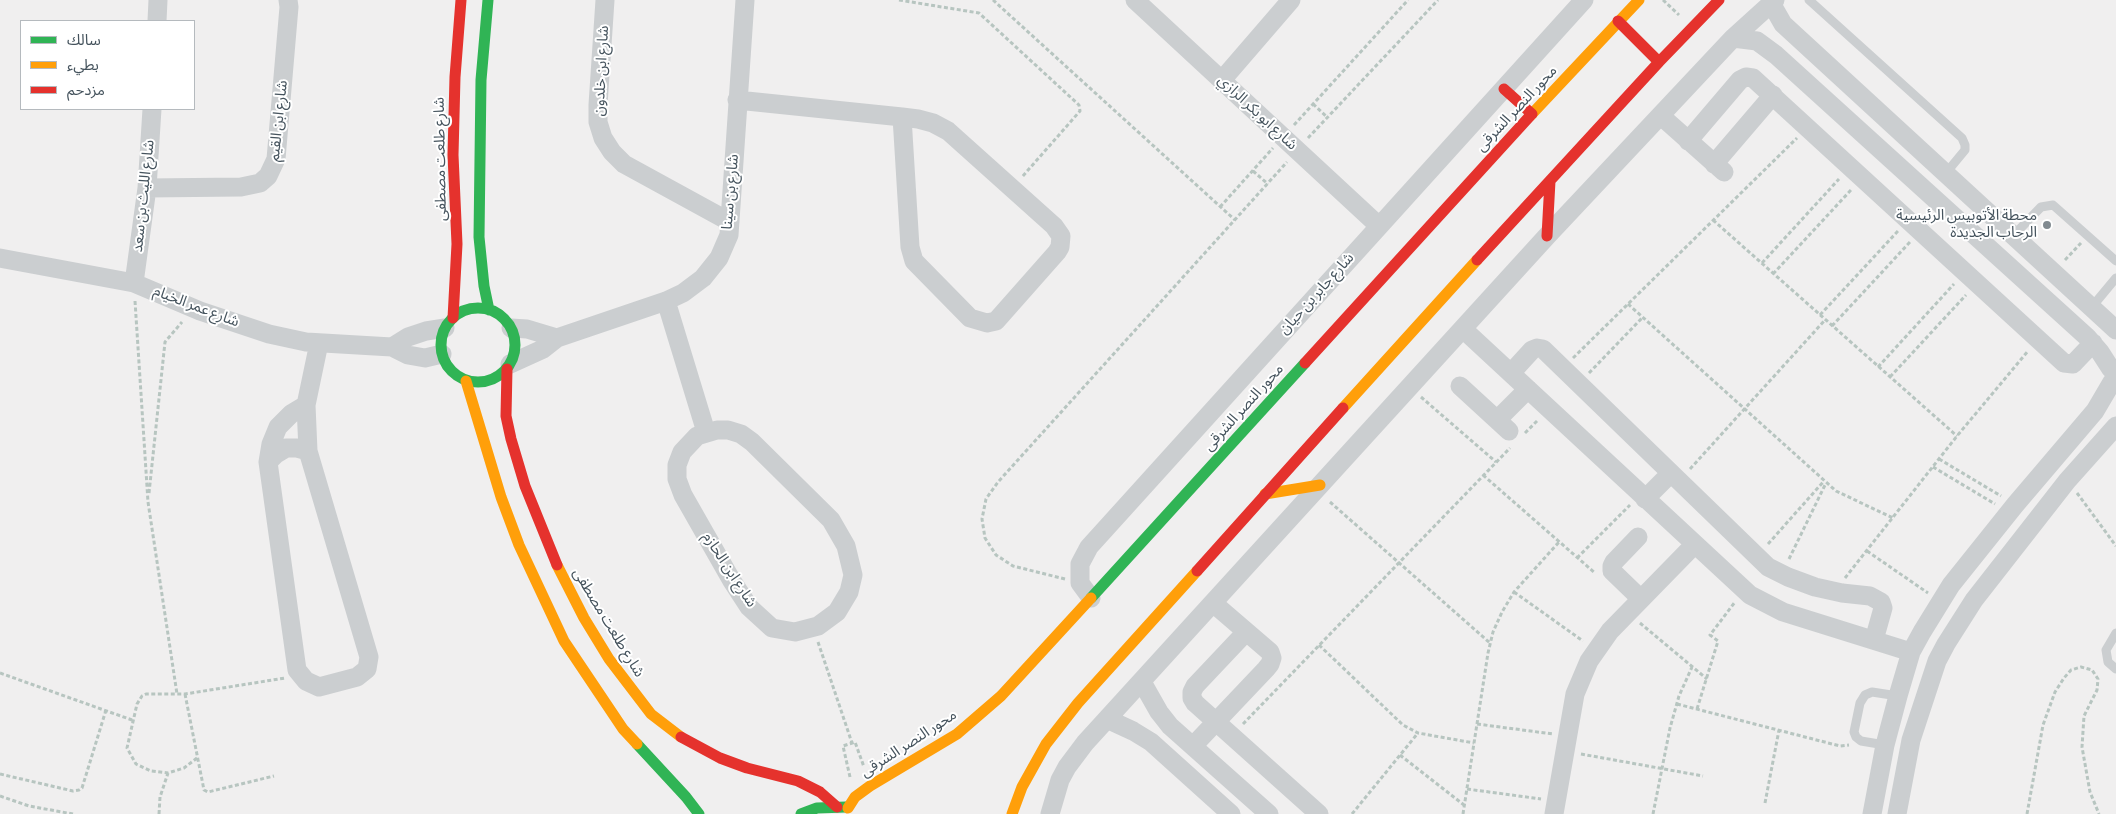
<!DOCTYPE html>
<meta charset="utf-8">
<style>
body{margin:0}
#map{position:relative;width:2116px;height:814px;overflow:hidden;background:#f0efef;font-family:"Sofia Sans Condensed","Noto Sans Arabic",sans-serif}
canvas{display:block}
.legend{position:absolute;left:20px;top:20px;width:175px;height:90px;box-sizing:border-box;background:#fff;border:1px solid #b5babe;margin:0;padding:6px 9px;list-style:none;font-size:15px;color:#45535d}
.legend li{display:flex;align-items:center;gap:10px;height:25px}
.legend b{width:25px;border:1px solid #b5babe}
</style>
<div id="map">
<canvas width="2116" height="814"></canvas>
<ul class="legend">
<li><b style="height:6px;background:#30b455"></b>سالك</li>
<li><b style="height:6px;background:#ff9f0a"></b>بطيء</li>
<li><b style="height:6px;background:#e5322d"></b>مزدحم</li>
</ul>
</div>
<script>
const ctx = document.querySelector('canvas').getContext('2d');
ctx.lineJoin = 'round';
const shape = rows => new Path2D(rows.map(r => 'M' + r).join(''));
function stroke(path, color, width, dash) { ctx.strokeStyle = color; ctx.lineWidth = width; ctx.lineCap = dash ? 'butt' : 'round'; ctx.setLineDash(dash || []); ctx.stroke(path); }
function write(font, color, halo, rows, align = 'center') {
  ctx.font = font + ' "Sofia Sans Condensed","Noto Sans Arabic",sans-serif'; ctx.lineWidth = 4; ctx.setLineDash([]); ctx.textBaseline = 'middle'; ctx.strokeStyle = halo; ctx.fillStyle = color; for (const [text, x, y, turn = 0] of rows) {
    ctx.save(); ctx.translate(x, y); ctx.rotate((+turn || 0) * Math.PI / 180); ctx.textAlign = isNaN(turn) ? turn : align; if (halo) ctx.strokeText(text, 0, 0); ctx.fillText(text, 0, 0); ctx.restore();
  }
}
const path = shape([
 [899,0,979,13,1079,105,1080,111,1022,177],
 [993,0,1235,220],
 [1663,0,1679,15],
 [1313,104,1327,117],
 [1294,125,1408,0],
 [1308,138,1438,0],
 [1253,171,1268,184],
 [1220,207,1273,148],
 [1713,220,1957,436],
 [2065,260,2081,243],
 [1762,263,1839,179],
 [1773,274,1851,190],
 [135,301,148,502,177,694],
 [1628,304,1836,491,1893,518],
 [1820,315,1898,231],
 [1832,326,1910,242],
 [1573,358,1797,138],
 [1878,367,1954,284],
 [1589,373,1643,317],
 [1890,377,1966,295],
 [1421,397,1496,462],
 [1525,433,1538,420],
 [1939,459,2001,496],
 [1933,467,1995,504],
 [1690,469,1825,320],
 [1483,475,1595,573],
 [149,493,165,342,182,322],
 [2077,493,2116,546],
 [1330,502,1490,643],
 [1768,544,1824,481],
 [1867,551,1928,593],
 [1577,558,1630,505],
 [1789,559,1826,483],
 [1845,578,1957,436,2028,351],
 [1065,579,1013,566,996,555,985,538,982,519,986,499,998,482,1287,162],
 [1514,592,1583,641],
 [1640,623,1707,679],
 [818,642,852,743],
 [1319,645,1403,725,1418,733,1474,743],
 [0,673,132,720],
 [185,694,204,790,208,792,274,776],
 [1677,704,1840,746,1849,745],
 [1697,709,1718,641,1710,635,1735,602],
 [1243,724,1510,448],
 [1477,724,1553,734],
 [1581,754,1703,776],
 [1400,755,1464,805],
 [197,758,184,768,168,773,151,771,136,764,127,748,137,704,142,696,146,694,185,694,285,678],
 [0,774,73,791,79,790,82,788,106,710],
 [850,777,843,746,855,742,864,767],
 [1467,789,1541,799],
 [0,796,29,806,73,814],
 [1765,803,1779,730],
 [159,814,160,797,168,773],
 [1352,814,1418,733],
 [1463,814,1488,653,1493,632,1502,612,1514,592,1559,542],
 [1653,814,1670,728,1679,696,1692,667],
 [2027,814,2043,725,2055,692,2064,678,2071,670,2081,667,2092,670,2098,679,2097,690,2084,716,2082,747,2090,792,2099,814]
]);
const lane = shape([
 [1809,0,1962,138,1965,145,1965,150,1946,173],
 [2013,236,2041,207,2053,205,2116,261],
 [2091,308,2116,278],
 [2116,633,2106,650,2108,662,2116,669],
 [1885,745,1861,741,1856,737,1854,732,1860,703,1865,695,1872,692,1898,696]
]);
const street = shape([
 [605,0,598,105,598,122,603,138,612,152,624,164,730,222],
 [1135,0,1379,226],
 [1771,3,1783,24,2116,330],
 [157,21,158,0],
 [1733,38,1757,41,1776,55,2087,337,2100,352,2111,369],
 [1222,80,1291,0],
 [737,100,902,117,910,247,914,261,970,318,987,323,996,321,1057,252,1060,247,1061,236,1054,226,948,131,933,123,918,119,902,117],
 [1661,116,1724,172],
 [1688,141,1740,80,1746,77,1753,78,2064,363,2073,364,2093,343],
 [1714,164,1773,95],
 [147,188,241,187,260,183,268,176,276,159,289,7,288,0],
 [0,258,134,283,200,311,269,334,306,342,392,347,408,355,425,358,442,354],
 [134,283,147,188,152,109],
 [666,301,706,432],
 [511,328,527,329,557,338],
 [1463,329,1750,595,1783,612,1911,652],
 [392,347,408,337,426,331,445,328],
 [510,364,543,349,557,338,666,301,683,293,703,278,719,258,729,235,745,0],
 [1511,373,1532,350,1537,348,1543,349,1768,567,1788,577,1815,587,1842,593,1870,596,1881,602,1883,608,1874,640],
 [1460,386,1509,431],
 [306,405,308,451,369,657,367,669,357,677,319,687,306,681,297,670,268,462,271,444,278,427,291,414,306,405,319,343],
 [1497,420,1528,389],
 [717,430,728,430,741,434,752,442,831,520,846,546,853,575,849,592,837,612,818,626,795,632,772,628,749,607,732,581,683,495,677,479,677,465,682,452,697,436,717,430],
 [268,462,276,454,286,448,297,448,308,451],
 [1645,499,1670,474],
 [1638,537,1614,562,1612,566,1612,571,1641,599],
 [1091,598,1080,583,1080,564,1089,547,1584,0],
 [1246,632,1195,686,1192,692,1192,698,1195,703,1319,814],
 [1142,682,1159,712,1170,726,1269,814],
 [1107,719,1133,731,1151,742,1231,814],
 [1193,746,1266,669,1270,664,1272,658,1270,652,1213,603],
 [1050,814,1060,780,1067,767,1085,743,1547,236,1733,38,1775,0],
 [1554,814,1575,694,1589,661,1610,631,1694,545],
 [1872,814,1885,745,1898,696,1911,652,1922,632,1951,585,2015,505,2095,411,2112,382],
 [1897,814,1911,740,1937,661,1946,644,1974,600,2067,481,2116,426]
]);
const fast = shape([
 [488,0,481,80,479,237,484,286,489,310],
 '441 345a37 37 0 1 1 74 0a37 37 0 1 1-74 0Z',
 [1091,598,1305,363],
 [637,744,686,797,699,814],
 [801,814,817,808,846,807]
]);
const slow = shape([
 [1530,116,1639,0],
 [466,381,501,497,519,545,564,641,623,729,637,744],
 [1343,408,1477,260],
 [1265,494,1320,485],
 [557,565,584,618,609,659,651,714,681,737],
 [848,808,855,797,870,786,957,734,1001,696,1091,598],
 [1012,814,1022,787,1046,744,1078,703,1197,571]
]);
const jam = shape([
 [1618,21,1659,62],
 [1504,89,1532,114],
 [1547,236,1550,181],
 [1477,260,1659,62,1719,0],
 [453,318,457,244,453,155,455,77,461,0],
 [1305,363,1530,116],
 [507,369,506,416,511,439,525,486,557,565],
 [1197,571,1343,408],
 [681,737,720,758,747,768,798,781,820,792,837,807]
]);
const markers = [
 [2047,225,5,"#818a90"]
];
const streetNames = [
 ["شارع ابن خلدون",602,71,-87],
 ["محور النصر الشرقى",1517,109,-47],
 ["شارع ابو بكر الرازي",1257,113,43],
 ["شارع ابن القيم",279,121,-84],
 ["شارع طلعت مصطفى",441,159,-91],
 ["شارع بن سينا",731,192,-85],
 ["شارع الليث بن سعد",144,196,-84],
 ["شارع جابر بن حيان",1317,294,-48],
 ["شارع عمر الخيام",196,307,21],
 ["محور النصر الشرقى",1244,408,-48],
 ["شارع ابن الحازم",729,570,57],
 ["شارع طلعت مصطفى",608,623,59],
 ["محور النصر الشرقى",909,744,-33]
];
const poiNames = [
 ["محطة الأتوبيس الرئيسية",2037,216],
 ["الرحاب الجديدة",2037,233]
];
stroke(path, '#b7c5c0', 3, [4, 2.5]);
stroke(lane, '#cbced0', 9);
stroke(street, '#cbced0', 19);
stroke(fast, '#30b455', 11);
stroke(slow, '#ff9f0a', 11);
stroke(jam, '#e5322d', 11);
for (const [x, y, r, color] of markers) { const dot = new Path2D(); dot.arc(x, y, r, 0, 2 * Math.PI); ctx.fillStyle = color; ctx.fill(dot); stroke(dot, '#fff', 2); }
write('15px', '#45535d', '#fff', streetNames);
write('15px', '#45535d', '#fff', poiNames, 'right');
</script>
